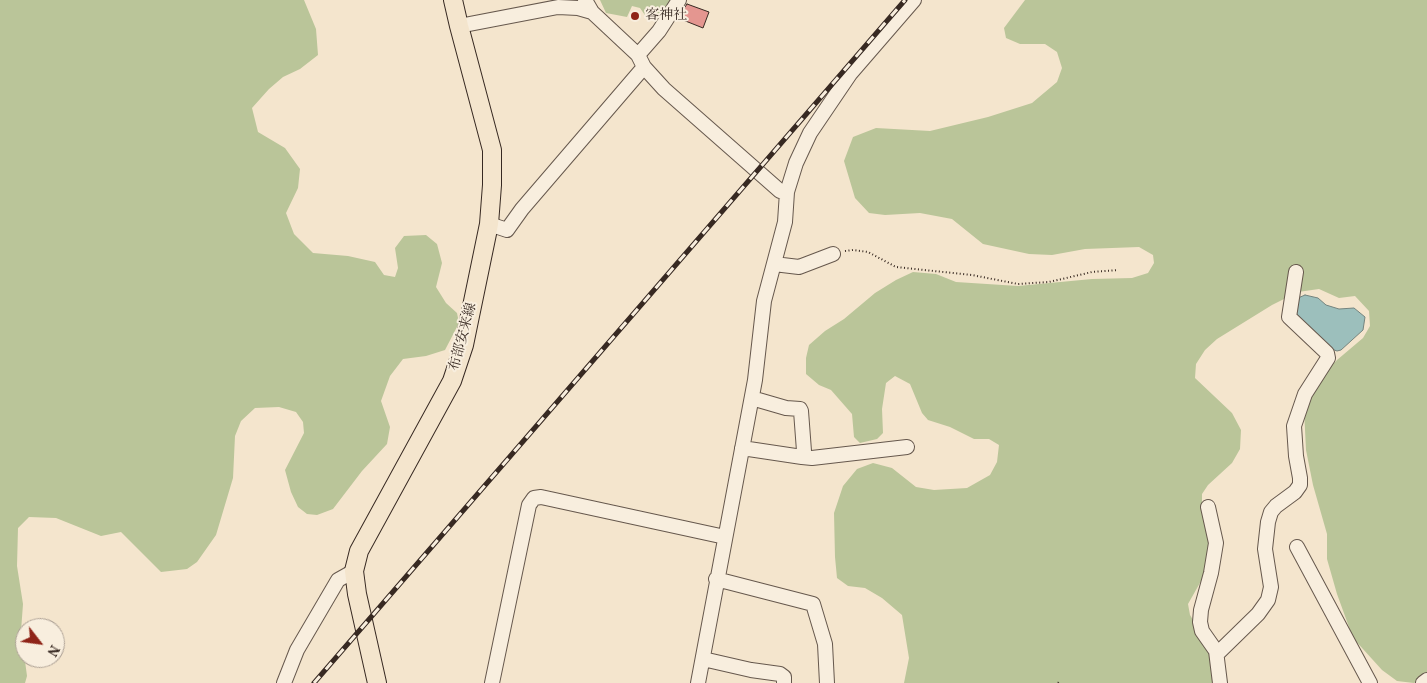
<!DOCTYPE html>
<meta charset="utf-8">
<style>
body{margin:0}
#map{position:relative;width:1427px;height:683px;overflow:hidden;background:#f4e5cd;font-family:Vollkorn,serif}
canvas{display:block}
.north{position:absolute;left:15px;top:618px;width:50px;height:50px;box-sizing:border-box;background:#f8eede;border:1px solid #ab9f93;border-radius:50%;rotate:120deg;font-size:14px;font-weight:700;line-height:20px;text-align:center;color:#372922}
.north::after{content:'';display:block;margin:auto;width:18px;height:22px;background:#8f2418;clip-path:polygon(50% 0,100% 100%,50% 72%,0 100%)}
</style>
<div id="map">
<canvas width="1427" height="683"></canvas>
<div class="north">N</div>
</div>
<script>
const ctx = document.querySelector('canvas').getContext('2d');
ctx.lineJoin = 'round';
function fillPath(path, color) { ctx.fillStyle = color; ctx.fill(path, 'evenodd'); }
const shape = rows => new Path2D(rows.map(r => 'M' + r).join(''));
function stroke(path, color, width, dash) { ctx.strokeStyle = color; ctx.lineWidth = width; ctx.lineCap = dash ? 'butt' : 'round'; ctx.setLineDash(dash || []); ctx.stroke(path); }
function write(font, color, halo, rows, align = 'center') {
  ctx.font = font + ' Vollkorn,"Noto Serif JP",serif'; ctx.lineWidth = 4; ctx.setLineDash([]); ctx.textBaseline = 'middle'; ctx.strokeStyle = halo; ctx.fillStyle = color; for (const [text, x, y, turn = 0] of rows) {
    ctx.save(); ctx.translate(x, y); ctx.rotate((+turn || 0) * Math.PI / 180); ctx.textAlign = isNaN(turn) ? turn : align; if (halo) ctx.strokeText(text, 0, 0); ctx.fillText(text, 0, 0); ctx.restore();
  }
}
const green = shape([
 [0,0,304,0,316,29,318,55,300,69,283,77,269,89,252,108,258,132,285,148,300,169,298,188,286,213,294,234,313,253,348,256,375,262,384,275,395,277,398,268,395,248,404,236,426,235,437,244,442,263,436,287,446,303,457,313,459,323,445,350,426,356,403,359,390,376,381,401,390,427,387,444,362,471,333,509,317,515,307,514,298,507,291,492,285,470,304,433,303,422,296,412,279,407,255,408,241,421,235,436,233,478,216,535,197,562,187,569,161,572,121,532,101,536,56,518,29,517,18,528,17,566,23,604,21,631,27,676,25,683,0,683],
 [600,0,670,0,671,2,658,24,652,20,649,21,640,8,632,6,627,17,606,13],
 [1025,0,1427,0,1427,675,1424,678,1414,683,1397,681,1382,670,1353,638,1337,594,1327,559,1327,534,1313,485,1306,450,1304,409,1318,379,1337,360,1363,338,1370,326,1369,311,1355,296,1339,298,1319,289,1298,292,1272,305,1217,339,1205,350,1196,364,1195,378,1232,413,1241,430,1240,449,1232,463,1208,485,1202,494,1202,513,1209,536,1205,574,1188,604,1190,615,1214,654,1218,683,904,683,909,658,902,615,882,598,865,588,848,586,837,578,835,557,834,513,843,486,857,469,873,463,892,468,916,487,934,490,967,488,990,475,997,462,999,445,989,439,974,439,950,427,928,420,922,413,910,384,895,376,886,383,882,409,883,433,877,439,860,443,854,437,852,414,831,390,819,385,806,374,806,358,809,345,825,331,844,319,875,293,896,280,913,272,936,274,956,282,1018,286,1092,279,1132,278,1148,273,1154,263,1153,255,1139,247,1085,249,1052,255,1029,254,983,244,952,219,920,213,885,215,869,213,855,198,844,161,853,137,876,128,930,131,988,117,1032,103,1057,82,1062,68,1057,52,1045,44,1020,44,1006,38,1004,28]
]);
const water = shape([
 [1305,295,1318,298,1326,305,1339,309,1354,308,1365,317,1363,330,1341,350,1337,351,1329,348,1295,314,1298,298,1305,295]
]);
const building = shape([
 [687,4,709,12,703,28,678,18,687,4]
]);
const path = shape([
 [845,251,853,250,868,252,896,267,972,275,1018,284,1049,282,1092,272,1118,270],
 [1058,683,1059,682]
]);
const minor = shape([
 [585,0,592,12,638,55,644,67,664,89,780,191,787,192,785,222,764,301,755,380,698,683],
 [459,26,558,7,578,8,592,12],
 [638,55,659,31,679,0],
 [787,192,796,163,810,133,850,74,914,0],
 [489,224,507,230,522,209,644,67],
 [774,264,799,267,833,254],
 [742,448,802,457,804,451,801,411,800,409,786,408,755,399],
 [802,457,812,458,907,447],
 [1208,507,1216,543,1211,573,1201,610,1200,622,1202,631,1216,651,1220,683],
 [1297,547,1370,683],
 [716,579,813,604,825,644,827,683],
 [1217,654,1258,614,1268,600,1271,587,1265,549,1268,522,1271,512,1276,506,1295,492,1300,485,1300,478,1296,456,1294,426,1305,394,1328,358,1327,353,1289,317,1296,272],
 [703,659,751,670,780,674,784,677,784,683],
 [284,683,297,650,338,580,354,571],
 [492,683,529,505,534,498,541,497,725,537],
 [1423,683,1427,680]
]);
const major = shape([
 [377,683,357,594,354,571,359,551,452,381,464,345,489,224,492,185,492,150,459,26,453,0]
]);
const rail = shape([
 [314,683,905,0]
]);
const markers = [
 [635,16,5,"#8f2418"]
];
const poiNames = [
 ["客神社",645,16]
];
const streetNames = [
 ["布部安来線",464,337,-75]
];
fillPath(green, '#bac599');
fillPath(water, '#9cbfbc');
stroke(water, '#74837e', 1);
fillPath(building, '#e49690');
stroke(building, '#372922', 1);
stroke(minor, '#66584d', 16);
stroke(major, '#372922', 20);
stroke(path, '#372922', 2, [1, 2.5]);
stroke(minor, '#f8eede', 14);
stroke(major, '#f4e5cd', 18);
stroke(rail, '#372922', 5);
stroke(rail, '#f8eede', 3, [9]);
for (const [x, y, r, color] of markers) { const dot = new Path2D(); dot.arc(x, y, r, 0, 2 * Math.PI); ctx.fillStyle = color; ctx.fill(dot); stroke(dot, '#f8eede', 2); }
write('14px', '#372922', '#f8eede', poiNames, 'left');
write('14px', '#372922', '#f8eede', streetNames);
</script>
